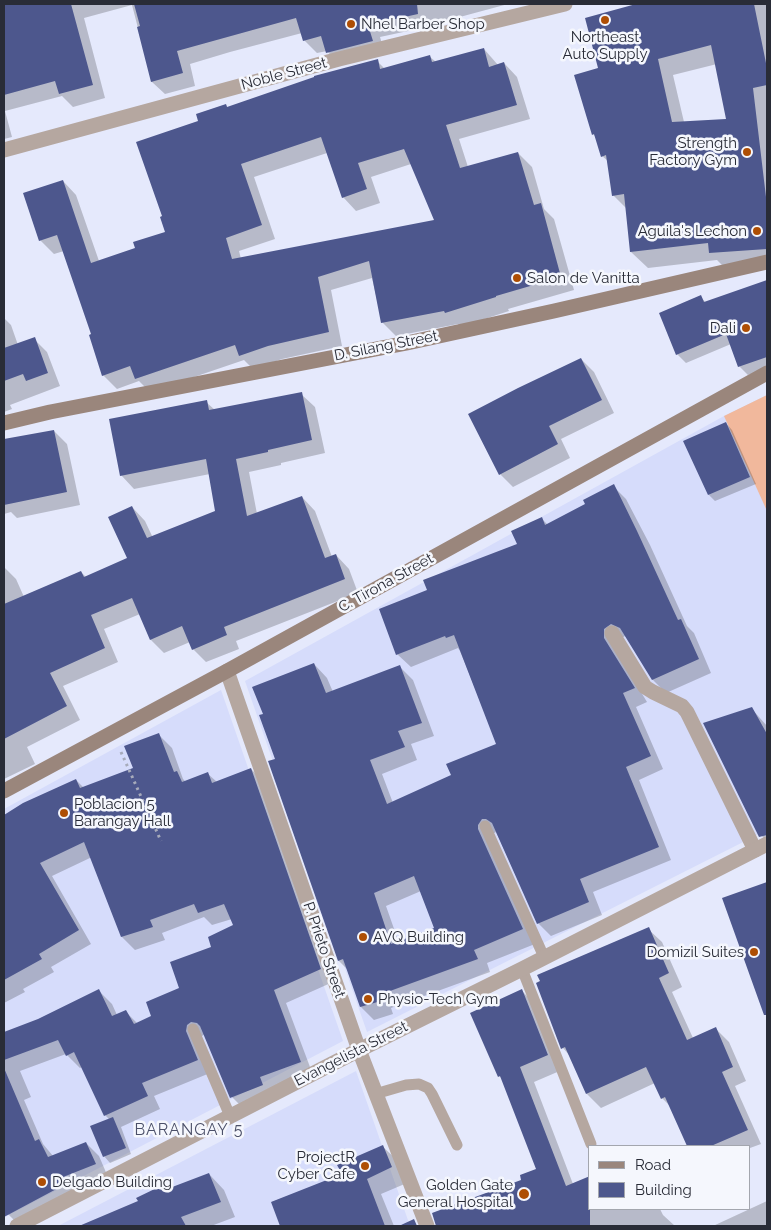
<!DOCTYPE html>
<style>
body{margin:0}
#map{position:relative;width:771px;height:1230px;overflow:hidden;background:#e5e9fc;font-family:Raleway,sans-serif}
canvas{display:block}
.frame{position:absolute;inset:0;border:5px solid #292c37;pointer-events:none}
.legend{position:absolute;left:588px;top:1145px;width:162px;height:65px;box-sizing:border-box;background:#f5f7fd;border:1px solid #a3a6ae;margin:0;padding:6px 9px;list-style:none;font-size:15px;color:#292c37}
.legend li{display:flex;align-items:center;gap:10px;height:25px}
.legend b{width:25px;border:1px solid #a3a6ae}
</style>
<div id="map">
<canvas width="771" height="1230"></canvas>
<div class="frame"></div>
<ul class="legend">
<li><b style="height:6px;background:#9a867c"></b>Road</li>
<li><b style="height:14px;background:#4d578d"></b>Building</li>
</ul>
</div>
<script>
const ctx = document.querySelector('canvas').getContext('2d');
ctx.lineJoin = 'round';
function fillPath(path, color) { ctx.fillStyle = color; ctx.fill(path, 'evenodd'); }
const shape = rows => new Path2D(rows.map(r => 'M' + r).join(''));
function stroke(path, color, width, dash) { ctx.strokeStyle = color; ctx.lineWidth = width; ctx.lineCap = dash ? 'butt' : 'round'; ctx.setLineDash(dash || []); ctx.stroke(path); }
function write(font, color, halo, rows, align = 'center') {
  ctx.font = font + ' Raleway,sans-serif'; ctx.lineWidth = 5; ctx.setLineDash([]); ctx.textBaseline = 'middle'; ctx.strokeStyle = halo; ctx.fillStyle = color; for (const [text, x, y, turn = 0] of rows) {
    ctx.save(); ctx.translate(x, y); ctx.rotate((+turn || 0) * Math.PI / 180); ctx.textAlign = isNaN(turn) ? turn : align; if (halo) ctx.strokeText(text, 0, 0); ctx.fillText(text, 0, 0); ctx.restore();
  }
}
const built = shape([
 [767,395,767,830,367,1032,245,681,724,416],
 [221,690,343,1041,5,1217,4,1213,4,809],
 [356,1071,410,1226,58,1226]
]);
const green = shape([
 [767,395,767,511,724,416]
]);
const shadow = shape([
 [4,4,508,4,408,31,380,37,385,54,340,65,327,51,317,53,304,40,302,33,230,52,190,64,195,86,165,94,152,82,132,5,84,18,105,98,73,107,62,96,5,111,12,137,4,139],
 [641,4,767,4,767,266,726,269,717,260,648,268,631,252,627,209,613,195,608,161,602,156,597,138,593,134,600,69,586,19],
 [717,64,728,120,684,122,673,75],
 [484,49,498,65,504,63,517,77,530,119,459,139,468,167,518,153,532,167,544,209,554,219,574,290,508,309,509,311,460,327,458,324,396,336,382,322,372,278,331,290,342,346,282,359,253,369,244,360,150,392,139,381,117,389,103,375,93,335,64,251,54,254,40,240,63,181,76,195,99,261,137,248,166,232,164,217,200,122,226,105,228,108,377,61,385,69,429,56,436,62],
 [327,153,343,197,356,211,380,203,371,177,411,164,436,221,241,259,239,251,275,239,254,177],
 [767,282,767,368,748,375,739,366,731,344,686,363,677,354,701,297,706,303],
 [4,318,11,325,18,345,34,339,47,352,60,386,10,405,12,409,4,412],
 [581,359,594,372,614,413,561,439,570,458,513,487,500,474],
 [301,394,315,407,325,453,281,463,281,465,249,472,257,514,302,497,315,511,332,557,336,555,349,569,358,593,236,641,239,649,206,662,193,649,190,642,164,653,151,640,140,614,104,629,118,662,63,686,80,720,27,747,35,764,4,779,4,567,16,579,24,597,81,572,86,577,129,558,132,507,145,521,153,538,216,512,210,474,134,489,121,475,206,402,215,410],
 [726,423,732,430,756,484,715,501,709,495],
 [54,431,67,444,80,505,17,518,11,512,4,514,4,441],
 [613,486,626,499,650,545,687,626,694,633,711,673,666,693,653,680,627,637,625,636,616,642,617,652,647,702,636,707,663,769,639,780,671,860,593,892,602,915,551,936,538,923,496,832,491,835,535,944,487,963,490,972,391,1008,393,1014,374,1020,361,1007,348,970,339,961,270,762,277,759,264,714,314,664,327,678,333,692,400,667,413,680,434,736,411,744,417,760,382,774,393,803,452,776,498,745,460,651,458,648,411,667,397,654,429,590,519,545,542,519,548,525,587,505],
 [421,891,436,929,399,943,386,906],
 [751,708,767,726,767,841,758,832],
 [159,735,172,748,183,779,186,782,208,774,217,782,251,769,264,782,333,982,286,1003,313,1075,245,1110,232,1097,205,1034,199,1038,210,1073,154,1096,160,1109,121,1127,131,1154,110,1163,104,1156,110,1120,105,1115,82,1067,80,1068,66,1054,20,1071,31,1097,24,1100,43,1144,53,1156,86,1143,99,1156,108,1177,19,1225,6,1212,4,1213,4,1033,38,1020,99,991,112,1004,117,1015,126,1012,138,1024,153,1017,181,988,213,948,234,926,232,919,212,925,204,917,162,933,165,940,135,950,122,937,92,857,52,876,91,944,51,967,54,972,23,989,25,992,4,1003,4,840,21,831,76,780,84,788,134,769],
 [767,884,767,1012,762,1007,724,899],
 [648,929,662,942,682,987,672,992,693,1038,715,1028,729,1042,746,1081,735,1086,761,1144,750,1148,750,1146,688,1146,671,1107,662,1098,655,1083,601,1108,587,1094,570,1056,563,1048],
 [522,991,537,1006,562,1070,534,1082,573,1184,590,1209,660,1209,663,1215,675,1226,437,1226,433,1213,523,1180,537,1170,503,1079,499,1076],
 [382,1146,398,1161,407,1183,381,1194,394,1226,282,1226,272,1202,343,1175],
 [209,1174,224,1190,235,1217,211,1226,81,1226,140,1202,165,1186,169,1190],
 [767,1201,767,1226,713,1226]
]);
const building = shape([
 [4,4,71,4,93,85,59,94,55,81,4,95],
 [134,4,417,4,418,14,368,25,373,41,326,53,321,36,303,41,296,18,177,51,183,73,151,82,137,27,140,26],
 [636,4,754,4,767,68,767,85,753,88,766,197,767,197,767,249,709,253,708,243,630,252,624,194,612,196,606,155,601,157,594,134,592,135,574,75,598,68,585,18],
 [711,45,726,119,672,122,658,59],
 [484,48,489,67,504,62,517,105,446,125,460,168,518,152,534,205,541,203,561,277,496,296,496,297,445,313,444,311,381,323,369,261,318,277,329,332,268,346,239,356,235,345,135,379,130,366,102,376,89,335,91,334,57,235,39,241,23,193,63,180,91,263,135,248,133,242,165,232,160,217,162,216,136,142,198,121,196,114,226,104,227,107,314,77,314,76,378,59,380,69,430,55,432,62],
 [321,137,342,198,367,189,358,163,404,149,434,220,232,259,226,238,262,225,241,164],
 [767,280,767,357,738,367,726,334,676,355,659,313,701,295,704,302],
 [35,337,48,373,26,381,23,374,4,381,4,348],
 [581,358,602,400,549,426,558,444,499,475,468,414,518,388],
 [302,392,312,440,268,450,268,452,236,459,247,516,302,496,325,558,336,554,345,579,224,627,227,635,192,650,182,626,150,640,132,598,91,615,105,648,50,673,67,706,4,739,4,604,81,571,84,577,127,558,108,517,132,506,147,538,215,511,206,459,120,476,109,419,207,400,209,410],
 [726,422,750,477,708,495,683,441],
 [54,430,67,492,4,505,4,439],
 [614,484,637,531,678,620,681,619,699,659,652,680,620,628,611,624,604,629,604,638,635,688,623,693,651,756,626,767,659,847,580,879,589,902,537,924,492,823,486,819,482,819,478,825,478,829,523,929,474,950,478,959,379,995,381,1001,360,1007,343,959,338,961,268,761,275,759,259,715,263,714,252,687,314,663,326,693,400,665,422,723,398,731,405,747,370,760,387,804,451,775,446,764,496,744,454,635,446,638,445,636,396,655,379,609,427,590,423,580,517,544,511,531,542,517,545,525,585,504,583,500],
 [414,876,434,928,391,944,374,893],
 [752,707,767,734,767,835,759,837,703,723],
 [159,733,174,772,177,771,182,782,208,772,212,783,251,768,321,969,274,990,301,1062,260,1077,263,1085,230,1098,200,1026,197,1023,191,1022,187,1025,186,1031,198,1060,142,1083,148,1096,104,1116,74,1052,66,1056,58,1040,4,1060,4,1032,38,1019,99,989,112,1016,126,1010,134,1024,151,1016,146,1002,179,988,170,962,211,947,208,937,233,925,224,904,198,913,194,904,150,920,153,927,121,937,84,842,40,863,79,930,39,954,42,959,4,980,4,815,23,803,76,779,80,788,133,768,124,746],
 [767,882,767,1015,764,1015,722,898],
 [649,927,669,973,659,978,687,1040,716,1027,733,1067,722,1072,748,1130,711,1146,687,1146,665,1097,661,1099,646,1067,586,1094,565,1047,561,1049,536,983,540,981,537,975],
 [522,989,548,1055,520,1067,566,1186,590,1176,590,1226,436,1226,432,1213,521,1180,520,1175,536,1169,500,1076,498,1077,470,1013],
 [4,1068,35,1141,39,1139,48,1157,86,1142,96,1164,58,1179,62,1186,4,1217],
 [113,1117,126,1148,103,1157,90,1126],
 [383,1145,392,1167,367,1179,385,1226,280,1226,271,1202,342,1174,337,1165],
 [209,1173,221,1202,181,1217,186,1226,79,1226,138,1201,136,1198,165,1184,167,1189],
 [414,1219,417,1226,401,1226,401,1225]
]);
const path = shape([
 [121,752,161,841]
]);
const service = shape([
 [485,826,544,957],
 [522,969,591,1144],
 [193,1029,230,1116],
 [375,1094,406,1085,419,1084,428,1088,432,1094,457,1145]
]);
const minor = shape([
 [612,633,645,687,653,692,682,706,687,712,755,850],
 [227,671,359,1050,427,1226]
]);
const tertiary = shape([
 [4,150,339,59,565,4],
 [17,1226,359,1050,522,969,767,844]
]);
const secondary = shape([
 [4,423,50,412,407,343,554,311,767,262],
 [4,791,227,671,767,373]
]);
const markers = [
 [605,20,5,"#ae4e04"],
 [351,24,5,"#ae4e04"],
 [747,152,5,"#ae4e04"],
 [757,231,5,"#ae4e04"],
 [517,278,5,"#ae4e04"],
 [746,328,5,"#ae4e04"],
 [64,813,5,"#ae4e04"],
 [363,937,5,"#ae4e04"],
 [754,952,5,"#ae4e04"],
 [368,999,5,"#ae4e04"],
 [365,1166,5,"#ae4e04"],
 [42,1182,5,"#ae4e04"],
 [524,1194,6,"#ae4e04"]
];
const poiNames = [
 ["Nhel Barber Shop",361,24],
 ["Northeast",605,37,"center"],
 ["Auto Supply",605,54,"center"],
 ["Strength",737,143,"right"],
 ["Factory Gym",737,160,"right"],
 ["Aguila's Lechon",747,231,"right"],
 ["Salon de Vanitta",527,278],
 ["Dali",736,328,"right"],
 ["Poblacion 5",74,804],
 ["Barangay Hall",74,821],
 ["AVQ Building",373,937],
 ["Domizil Suites",744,952,"right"],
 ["Physio-Tech Gym",378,999],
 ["ProjectR",355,1157,"right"],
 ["Cyber Cafe",355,1174,"right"],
 ["Delgado Building",52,1182],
 ["Golden Gate",513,1185,"right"],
 ["General Hospital",513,1202,"right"]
];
const streetNames = [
 ["Noble Street",284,74,-15],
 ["D. Silang Street",386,346,-11],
 ["C. Tirona Street",386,583,-29],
 ["P. Prieto Street",324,950,71],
 ["Evangelista Street",351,1054,-27]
];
const neighbourhoodNames = [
 ["BARANGAY 5",189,1130]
];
fillPath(built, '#d6dcfb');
fillPath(green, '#f1b89c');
fillPath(shadow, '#0003');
fillPath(building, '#4d578d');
stroke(path, '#a7abbb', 3, [2.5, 4]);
stroke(service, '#b5a7a0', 11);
stroke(minor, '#b5a7a0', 15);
stroke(tertiary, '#b5a7a0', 15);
stroke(secondary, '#9a867c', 15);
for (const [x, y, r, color] of markers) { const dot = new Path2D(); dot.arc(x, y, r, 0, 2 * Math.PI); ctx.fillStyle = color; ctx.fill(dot); stroke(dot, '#f5f7fd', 2); }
write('15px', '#292c37', '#f5f7fd', poiNames, 'left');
write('15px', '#292c37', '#f5f7fd', streetNames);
ctx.letterSpacing = '1px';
write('16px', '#4b5069', '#f5f7fd', neighbourhoodNames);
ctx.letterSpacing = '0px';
</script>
